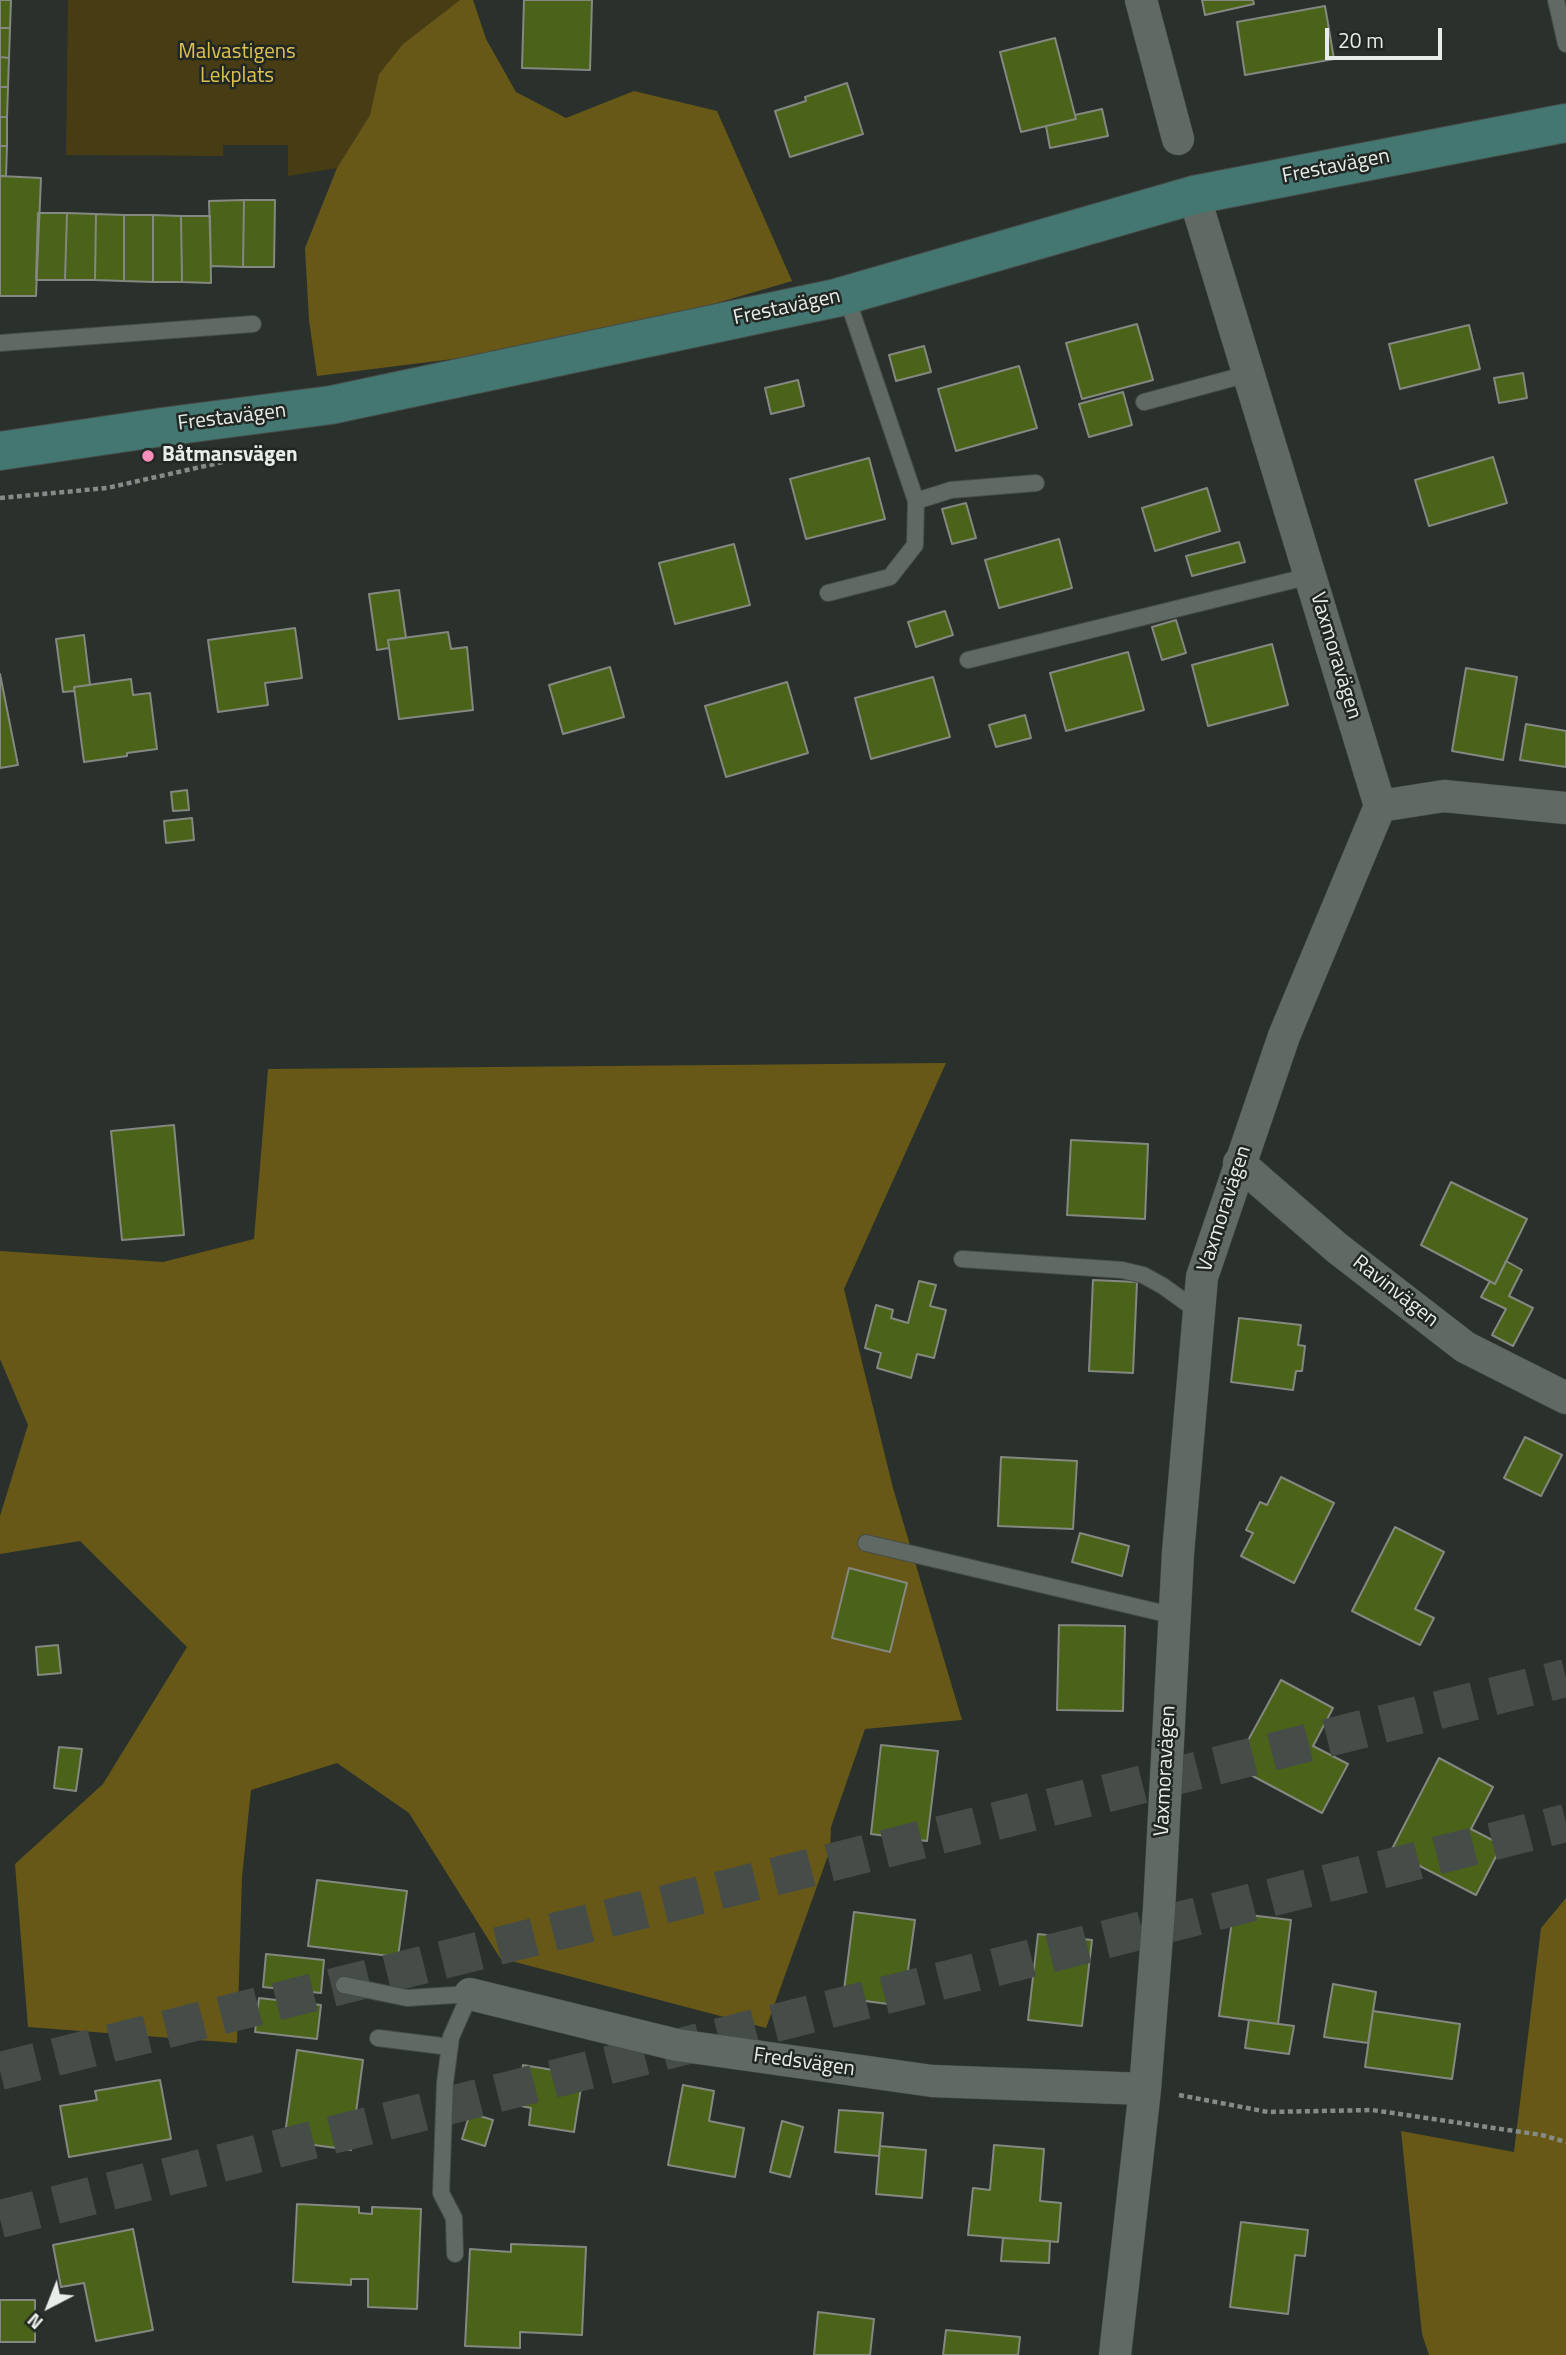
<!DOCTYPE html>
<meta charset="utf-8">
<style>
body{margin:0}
#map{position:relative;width:1566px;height:2355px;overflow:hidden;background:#2a312d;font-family:"Titillium Web",sans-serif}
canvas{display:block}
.north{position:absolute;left:14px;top:2271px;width:70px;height:70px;-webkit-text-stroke:5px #212723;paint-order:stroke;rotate:222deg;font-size:19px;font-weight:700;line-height:28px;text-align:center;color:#e8edea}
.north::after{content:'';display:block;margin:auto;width:24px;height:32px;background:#e8edea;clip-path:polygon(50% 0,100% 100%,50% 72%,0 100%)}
.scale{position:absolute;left:1325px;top:28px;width:117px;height:32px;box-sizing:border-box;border:4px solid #e8edea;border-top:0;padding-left:9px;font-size:21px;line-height:24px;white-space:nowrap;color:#e8edea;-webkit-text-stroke:5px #212723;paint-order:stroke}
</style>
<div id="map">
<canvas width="1566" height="2355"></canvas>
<div class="north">N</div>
<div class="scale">20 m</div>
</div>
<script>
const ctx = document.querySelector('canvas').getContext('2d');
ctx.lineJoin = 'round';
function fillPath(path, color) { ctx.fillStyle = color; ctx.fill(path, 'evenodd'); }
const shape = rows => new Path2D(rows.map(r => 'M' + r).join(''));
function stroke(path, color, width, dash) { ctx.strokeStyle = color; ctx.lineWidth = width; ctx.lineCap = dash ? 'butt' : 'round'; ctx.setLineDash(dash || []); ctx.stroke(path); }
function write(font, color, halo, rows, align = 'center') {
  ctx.font = font + ' "Titillium Web",sans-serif'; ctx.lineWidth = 5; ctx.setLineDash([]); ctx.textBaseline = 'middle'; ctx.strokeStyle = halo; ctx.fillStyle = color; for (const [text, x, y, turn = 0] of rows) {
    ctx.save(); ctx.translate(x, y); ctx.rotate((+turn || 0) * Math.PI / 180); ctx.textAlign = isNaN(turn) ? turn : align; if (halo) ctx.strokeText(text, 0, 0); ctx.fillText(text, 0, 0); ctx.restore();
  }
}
const green = shape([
 [68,0,460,0,403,44,379,74,370,115,337,168,288,176,288,145,223,145,223,156,66,155]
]);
const forest = shape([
 [460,0,473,0,486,39,516,92,566,118,634,91,717,111,792,281,700,308,501,353,317,376,309,320,305,248,337,168,370,115,379,74,403,44],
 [946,1063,844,1289,893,1488,962,1720,865,1729,831,1827,830,1850,766,2028,500,1958,409,1813,337,1763,251,1790,242,1877,237,2043,28,2027,15,1864,103,1784,187,1647,80,1541,0,1554,0,1516,28,1425,0,1359,0,1251,163,1262,254,1239,268,1069],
 [1566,1898,1566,2355,1429,2355,1422,2334,1401,2131,1514,2152,1541,1928]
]);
const building = shape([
 [0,0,11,0,10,28,0,28,0,0],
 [524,0,592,0,590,70,522,68,524,0],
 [1202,0,1253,0,1254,4,1205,15,1202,0],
 [1325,6,1334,59,1245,75,1237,22,1325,6],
 [0,28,10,28,9,58,0,57,0,28],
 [1055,38,1076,119,1021,132,1000,52,1055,38],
 [0,57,9,58,8,87,0,87,0,57],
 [847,83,863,134,790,157,775,111,806,101,805,97,847,83],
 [0,87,8,87,7,117,0,117,0,87],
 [1102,109,1108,136,1050,148,1046,126,1076,119,1075,115,1102,109],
 [0,117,7,117,7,146,0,146,0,117],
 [0,146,7,146,6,176,0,176,0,146],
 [0,176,41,178,36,296,0,296,0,176],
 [244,200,275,200,274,267,243,267,244,200],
 [244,200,243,267,211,266,209,201,244,200],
 [38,213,67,213,65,280,36,280,38,213],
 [67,213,96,214,95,280,65,280,67,213],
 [96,214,124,215,124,281,95,280,96,214],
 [124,215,153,215,153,282,124,281,124,215],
 [153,215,181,216,182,282,153,282,153,215],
 [181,216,210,216,211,283,182,282,181,216],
 [1137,324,1153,380,1082,399,1066,343,1137,324],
 [1469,325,1480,369,1400,389,1389,344,1469,325],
 [924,346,931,372,896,381,889,355,924,346],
 [1019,366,1037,428,956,451,938,389,1019,366],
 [1523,373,1527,398,1499,403,1494,378,1523,373],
 [798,380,804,406,771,414,765,388,798,380],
 [1123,392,1132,425,1089,437,1079,404,1123,392],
 [1493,457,1507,503,1429,526,1415,480,1493,457],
 [869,458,885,519,806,539,790,479,869,458],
 [1207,488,1220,531,1155,551,1142,508,1207,488],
 [966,503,976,538,952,544,942,509,966,503],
 [1059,539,1072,588,999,608,985,560,1059,539],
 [1239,542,1245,562,1192,576,1186,556,1239,542],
 [734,544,750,605,675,624,659,563,734,544],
 [399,590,406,638,388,640,389,648,377,650,369,594,399,590],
 [945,611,953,635,916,647,908,622,945,611],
 [1176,620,1186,653,1162,660,1152,627,1176,620],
 [295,628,302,678,265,683,268,705,218,712,208,640,295,628],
 [448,632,451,649,467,647,473,710,399,719,388,640,448,632],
 [84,635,90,685,74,687,74,691,63,692,56,639,84,635],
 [1272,644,1288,705,1208,726,1192,665,1272,644],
 [1128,652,1144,710,1066,731,1050,673,1128,652],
 [610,667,624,717,563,734,549,685,610,667],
 [1466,668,1517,677,1503,760,1452,751,1466,668],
 [0,674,18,765,0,768,0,674],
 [933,677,950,737,871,759,855,698,933,677],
 [131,679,133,695,150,693,157,749,127,753,127,756,84,762,74,687,131,679],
 [787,682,808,753,726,777,705,706,787,682],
 [1025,715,1031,738,996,747,989,725,1025,715],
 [1526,724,1566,731,1566,767,1520,760,1526,724],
 [187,790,189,810,173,811,171,792,187,790],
 [192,818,194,840,166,843,164,821,192,818],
 [174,1125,184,1235,122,1240,111,1131,174,1125],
 [1071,1140,1148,1144,1145,1219,1067,1215,1071,1140],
 [1451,1182,1527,1219,1495,1284,1421,1245,1451,1182],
 [1506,1261,1522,1270,1509,1296,1533,1308,1513,1346,1492,1335,1506,1309,1481,1297,1490,1281,1495,1284,1506,1261],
 [1093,1280,1137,1282,1133,1373,1089,1371,1093,1280],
 [919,1281,936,1285,930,1306,946,1310,934,1358,917,1354,911,1378,877,1368,881,1353,865,1348,876,1305,893,1310,891,1318,908,1323,919,1281],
 [1239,1318,1301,1325,1298,1345,1305,1346,1302,1371,1296,1371,1293,1390,1231,1382,1239,1318],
 [1525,1437,1562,1455,1541,1496,1504,1478,1525,1437],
 [1001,1457,1077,1461,1073,1529,998,1526,1001,1457],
 [1281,1477,1334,1503,1294,1583,1241,1556,1253,1533,1246,1530,1260,1502,1267,1505,1281,1477],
 [1395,1527,1444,1552,1415,1609,1434,1618,1420,1645,1352,1611,1395,1527],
 [1080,1533,1129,1546,1122,1576,1072,1562,1080,1533],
 [849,1568,907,1583,890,1652,832,1638,849,1568],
 [1059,1625,1125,1626,1123,1711,1057,1710,1059,1625],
 [58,1645,61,1673,38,1675,36,1647,58,1645],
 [1281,1680,1333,1708,1313,1746,1348,1764,1322,1813,1234,1766,1281,1680],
 [881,1745,938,1751,927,1841,871,1834,881,1745],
 [59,1747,82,1749,76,1791,54,1788,59,1747],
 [1439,1758,1493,1787,1471,1829,1502,1845,1476,1895,1391,1851,1439,1758],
 [317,1880,407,1891,398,1957,308,1946,317,1880],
 [854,1912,915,1920,903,2006,843,1998,854,1912],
 [1233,1913,1291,1920,1278,2024,1219,2016,1233,1913],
 [1038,1934,1092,1940,1082,2026,1028,2020,1038,1934],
 [266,1954,324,1960,321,1993,263,1987,266,1954],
 [1333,1984,1376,1992,1368,2043,1324,2037,1333,1984],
 [259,1998,321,2005,317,2039,255,2032,259,1998],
 [1373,2011,1460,2024,1452,2079,1365,2067,1373,2011],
 [1249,2020,1294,2026,1289,2054,1245,2048,1249,2020],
 [297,2050,363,2060,351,2150,284,2141,297,2050],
 [523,2065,583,2075,574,2132,529,2125,531,2108,516,2105,523,2065],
 [160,2080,171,2139,69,2157,60,2106,97,2100,95,2091,160,2080],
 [683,2085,714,2091,709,2121,744,2128,735,2177,668,2165,683,2085],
 [839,2110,883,2113,879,2156,835,2152,839,2110],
 [470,2113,493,2120,485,2146,462,2139,470,2113],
 [782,2121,803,2127,790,2177,770,2172,782,2121],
 [994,2145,1044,2149,1040,2201,1061,2203,1058,2242,968,2235,973,2188,990,2190,994,2145],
 [880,2146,926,2150,922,2198,876,2194,880,2146],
 [297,2204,359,2207,359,2213,372,2214,372,2207,421,2209,417,2309,368,2307,368,2279,351,2279,351,2285,293,2282,297,2204],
 [1241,2222,1308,2230,1305,2256,1295,2255,1288,2314,1230,2307,1241,2222],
 [133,2229,153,2330,96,2341,84,2283,61,2287,53,2245,133,2229],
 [1003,2238,1050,2241,1049,2263,1001,2261,1003,2238],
 [511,2244,586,2247,582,2335,520,2332,520,2348,465,2346,470,2249,511,2252,511,2244],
 [0,2300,35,2300,35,2342,0,2342,0,2300],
 [818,2312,874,2319,870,2355,814,2355,818,2312],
 [946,2330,1020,2337,1018,2355,943,2355,946,2330]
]);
const highwayTunnel = shape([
 [0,2071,1566,1678],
 [0,2219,1566,1823]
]);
const path = shape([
 [0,498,107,488,223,462],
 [1179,2095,1268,2112,1372,2110,1542,2135,1566,2142]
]);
const lane = shape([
 [1556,0,1566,44],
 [846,295,916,501,951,490,1036,483],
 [0,343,253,324],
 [1144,402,1248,374],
 [828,593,890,577,915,545,916,501],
 [968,660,1310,576],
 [962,1259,1122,1270,1143,1275,1163,1286,1199,1312],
 [866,1543,1175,1616],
 [344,1985,407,1998,470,1994,451,2037,445,2083,441,2193,454,2218,455,2254],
 [378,2038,450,2047]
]);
const street = shape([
 [1141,0,1178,139],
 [1380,806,1444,796,1566,808],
 [1239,1163,1337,1248,1465,1347,1566,1398],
 [470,1994,677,2045,932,2081,1145,2089],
 [1115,2355,1145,2089,1159,1910,1178,1553,1202,1277,1284,1036,1380,806,1194,195]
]);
const secondary = shape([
 [0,451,162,427,331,405,836,298,1194,195,1566,123]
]);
const markers = [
 [148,456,7,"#fe8ebb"]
];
const parkNames = [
 ["Malvastigens",237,53],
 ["Lekplats",237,77]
];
const streetNames = [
 ["Frestavägen",1336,167,-11],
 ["Frestavägen",787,308,-12],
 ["Frestavägen",232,418,-7],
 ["Vaxmoravägen",1335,656,73],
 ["Vaxmoravägen",1225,1209,-72],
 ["Ravinvägen",1395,1292,38],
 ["Vaxmoravägen",1166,1771,-87],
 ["Fredsvägen",804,2063,8]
];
const poiNames = [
 ["Båtmansvägen",162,456]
];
fillPath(green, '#473c13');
fillPath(forest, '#685818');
fillPath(building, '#4a6319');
stroke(building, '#848880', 2);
stroke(highwayTunnel, '#464d49', 38, [38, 19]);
stroke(lane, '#464c48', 18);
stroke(street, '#464c48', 33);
stroke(secondary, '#464c48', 40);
stroke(path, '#858b88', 4.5, [5, 3.5]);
stroke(lane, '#616964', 16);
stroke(street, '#616964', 32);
stroke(secondary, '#447672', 38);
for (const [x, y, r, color] of markers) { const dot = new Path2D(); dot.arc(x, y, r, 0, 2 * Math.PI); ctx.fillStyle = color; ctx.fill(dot); stroke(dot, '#212723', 2.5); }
write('21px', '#dec050', '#212723', parkNames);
write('21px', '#e8edea', '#212723', streetNames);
write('bold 21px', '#e8edea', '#212723', poiNames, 'left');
</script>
